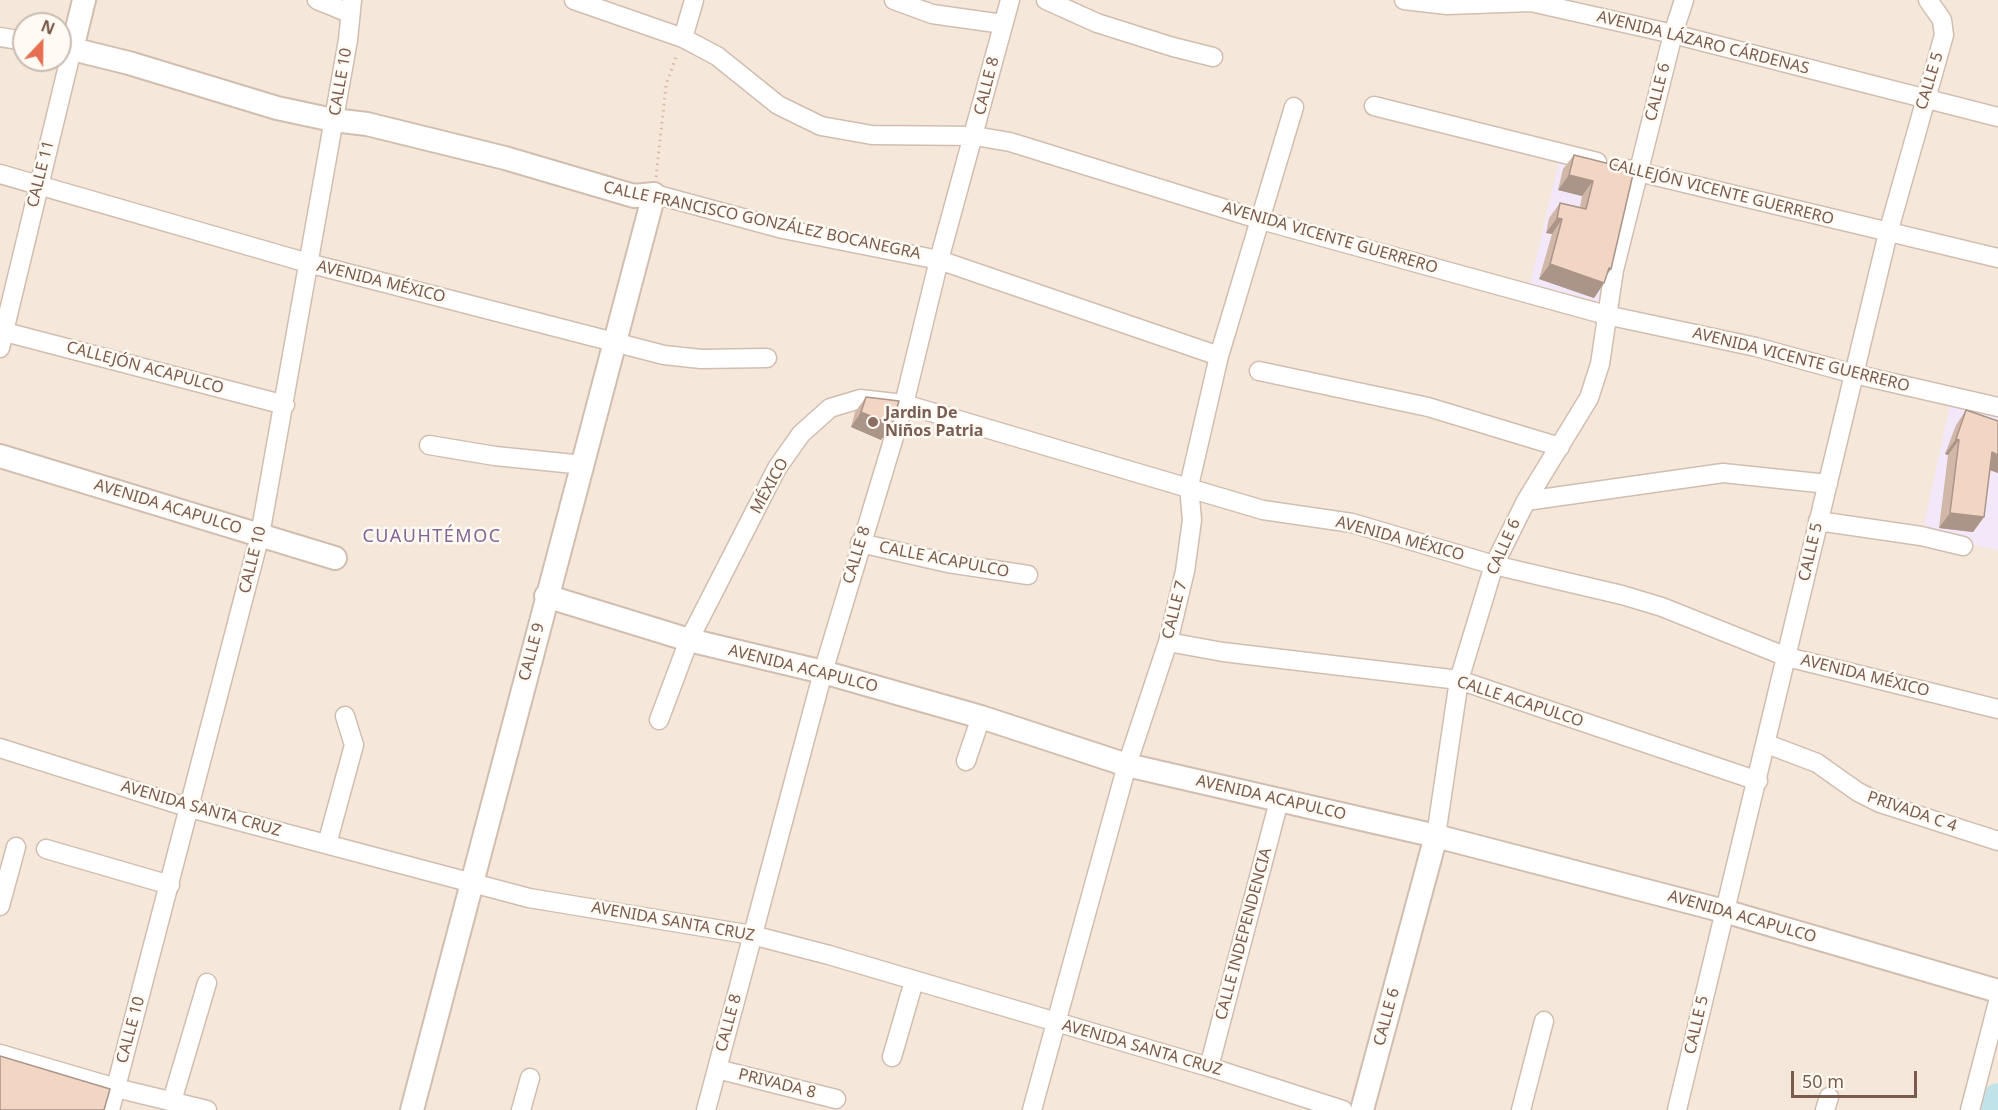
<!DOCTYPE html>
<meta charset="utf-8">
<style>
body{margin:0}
#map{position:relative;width:1998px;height:1110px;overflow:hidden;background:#fdf6ec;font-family:"Noto Sans",sans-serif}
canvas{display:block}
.north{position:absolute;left:12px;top:12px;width:60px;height:60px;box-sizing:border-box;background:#fffaf3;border:2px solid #cabbb1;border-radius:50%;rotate:22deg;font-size:16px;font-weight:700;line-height:24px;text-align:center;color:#7a5c4d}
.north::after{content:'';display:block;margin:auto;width:21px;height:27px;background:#e76f51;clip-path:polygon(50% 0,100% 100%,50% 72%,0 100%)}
.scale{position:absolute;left:1791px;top:1071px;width:126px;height:27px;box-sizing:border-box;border:3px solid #7a5c4d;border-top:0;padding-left:8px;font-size:18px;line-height:21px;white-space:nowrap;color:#7a5c4d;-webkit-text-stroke:4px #fffaf3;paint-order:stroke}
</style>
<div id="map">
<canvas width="1998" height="1110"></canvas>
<div class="north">N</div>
<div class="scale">50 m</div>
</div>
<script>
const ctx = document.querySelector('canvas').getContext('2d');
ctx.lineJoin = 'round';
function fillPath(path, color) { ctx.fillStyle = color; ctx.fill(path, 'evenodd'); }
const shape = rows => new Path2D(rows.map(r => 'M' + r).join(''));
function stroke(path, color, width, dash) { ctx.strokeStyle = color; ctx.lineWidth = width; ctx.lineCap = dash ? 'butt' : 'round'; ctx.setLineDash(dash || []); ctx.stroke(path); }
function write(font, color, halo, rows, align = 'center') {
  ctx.font = font + ' "Noto Sans",sans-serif'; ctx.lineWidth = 5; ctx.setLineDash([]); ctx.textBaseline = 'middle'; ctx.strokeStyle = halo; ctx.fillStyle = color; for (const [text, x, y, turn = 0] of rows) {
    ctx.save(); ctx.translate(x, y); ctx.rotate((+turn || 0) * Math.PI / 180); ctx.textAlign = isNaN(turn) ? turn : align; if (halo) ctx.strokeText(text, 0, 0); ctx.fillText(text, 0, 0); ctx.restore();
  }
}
const residential = shape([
 [0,0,1998,0,1998,1110,0,1110],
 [24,24,60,24,60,60,24,60]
]);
const education = shape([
 [1559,162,1630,180,1601,302,1530,284],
 [1950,405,1998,416,1998,550,1922,534]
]);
const river = shape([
 [1989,1110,1998,1098]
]);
const path = shape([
 [656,177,666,85,677,54]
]);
const minor = shape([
 [317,0,349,13],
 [574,0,683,38,717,56,778,105,821,126,872,135,975,136,1010,142,1261,220,1606,315,1756,347,1854,374,1998,407],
 [894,0,932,14,1003,24],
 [1046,0,1097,23,1173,47,1213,57],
 [1404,0,1447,5,1531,2,1673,34,1998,117],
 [0,37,24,41],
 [683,38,694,0],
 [1374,106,1597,162],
 [1626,169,1998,258],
 [0,174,308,263,664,355,701,359,767,358],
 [654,194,783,229,939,260,1219,356],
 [5,332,285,405],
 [0,348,72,49,60,47],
 [1259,371,1428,407,1560,447],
 [429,445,495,456,584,465],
 [1526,501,1723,473,1828,484],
 [1818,521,1921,536,1963,546],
 [860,543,948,563,1028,575],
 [1168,642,1223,652,1459,680,1758,781],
 [659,720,689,640,777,468,801,434,830,408,860,399,904,404,1263,510,1352,523,1494,565,1622,595,1662,607,1787,657,1998,709],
 [1767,744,1817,763,1858,792,1880,803,1998,841],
 [0,748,190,808,529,898,752,935,829,955,1209,1067,1343,1110],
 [966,761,981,717],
 [1436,836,1459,680,1494,565,1526,501,1589,398,1600,364,1614,270,1673,34,1684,0],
 [327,844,354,745,345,716],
 [46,849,170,885],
 [0,906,16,847],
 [0,1054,116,1088,207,1110],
 [892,1057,914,981],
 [1209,1067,1279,801],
 [717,1069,836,1099],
 [172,1101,207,983],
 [110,1110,260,535,348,40,352,0],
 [521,1110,530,1078],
 [706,1110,823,672,904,404,939,260,1010,0],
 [1032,1110,1127,765,1168,642,1185,571,1192,520,1189,486,1219,356,1294,107],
 [1521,1110,1544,1021],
 [1677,1110,1888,233,1944,35,1942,20,1928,0],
 [1825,1110,1829,1097],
 [1970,1110,1998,1002]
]);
const tertiary = shape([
 [84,0,72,49,129,63,277,108,333,120,367,124,505,158,634,196,654,194,412,1110],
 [0,456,335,558],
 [546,596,689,640,823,672,981,717,1127,765,1436,836,1724,911,1998,991],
 [1362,1110,1436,836]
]);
const wall = shape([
 [1574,155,1634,170,1611,269,1606,275,1604,283,1594,298,1539,279,1552,234,1546,233,1549,218,1560,203,1580,207,1582,196,1558,190,1563,169],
 [866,397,881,440,851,427,855,412],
 [1966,410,1998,421,1998,473,1990,470,1984,517,1973,532,1939,528,1948,455,1945,454,1956,425]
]);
const shadedWall = shape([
 [1569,175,1593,181,1582,196,1558,190],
 [1557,218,1562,219,1552,234,1546,233],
 [1550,264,1609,268,1611,269,1602,282,1604,283,1594,298,1539,279],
 [861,412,892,425,881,440,851,427],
 [1956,439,1959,440,1948,455,1945,454],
 [1992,452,1998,455,1998,473,1981,467],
 [1950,513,1984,517,1973,532,1939,528]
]);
const building = shape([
 [1574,155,1634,170,1611,269,1609,268,1604,283,1550,264,1562,219,1557,218,1560,203,1586,209,1593,181,1569,175,1574,155],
 [866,397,899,401,892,425,861,412,866,397],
 [1966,410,1998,421,1998,455,1992,452,1984,517,1950,513,1959,440,1956,439,1966,410],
 [0,1056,110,1089,104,1110,0,1110,0,1056]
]);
const markers = [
 [873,422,6,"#8d6e63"]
];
const streetNames = [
 ["AVENIDA LÁZARO CÁRDENAS",1703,43,14],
 ["CALLE 5",1930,81,-73],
 ["CALLE 10",341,82,-80],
 ["CALLE 8",987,86,-76],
 ["CALLE 6",1658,92,-76],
 ["CALLE 11",41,174,-76],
 ["CALLEJÓN VICENTE GUERRERO",1721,192,14],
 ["CALLE FRANCISCO GONZÁLEZ BOCANEGRA",762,221,12],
 ["AVENIDA VICENTE GUERRERO",1330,238,16],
 ["AVENIDA MÉXICO",381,282,14],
 ["AVENIDA VICENTE GUERRERO",1801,360,14],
 ["CALLEJÓN ACAPULCO",145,368,15],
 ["MÉXICO",770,486,-61],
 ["AVENIDA ACAPULCO",168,507,17],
 ["AVENIDA MÉXICO",1400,539,15],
 ["CALLE 6",1504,547,-66],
 ["CALLE 5",1811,552,-77],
 ["CALLE 8",857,555,-73],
 ["CALLE 10",253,560,-76],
 ["CALLE ACAPULCO",944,560,11],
 ["CALLE 7",1175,610,-76],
 ["CALLE 9",532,652,-75],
 ["AVENIDA ACAPULCO",803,669,14],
 ["AVENIDA MÉXICO",1865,676,14],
 ["CALLE ACAPULCO",1520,702,18],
 ["AVENIDA ACAPULCO",1271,798,13],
 ["AVENIDA SANTA CRUZ",201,809,16],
 ["PRIVADA C 4",1912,812,19],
 ["AVENIDA ACAPULCO",1742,917,16],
 ["AVENIDA SANTA CRUZ",673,922,10],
 ["CALLE INDEPENDENCIA",1244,934,-75],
 ["CALLE 6",1387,1017,-75],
 ["CALLE 8",729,1023,-75],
 ["CALLE 5",1697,1025,-77],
 ["CALLE 10",131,1030,-75],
 ["AVENIDA SANTA CRUZ",1142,1048,16],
 ["PRIVADA 8",777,1084,14]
];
const educationNames = [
 ["Jardin De",885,413],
 ["Niños Patria",885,431]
];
const neighbourhoodNames = [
 ["CUAUHTÉMOC",432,537]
];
fillPath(residential, '#f5e8da');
fillPath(education, '#f3e8fa');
stroke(river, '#bfe3e8', 30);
stroke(minor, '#d1beb0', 21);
stroke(tertiary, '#d1beb0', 26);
stroke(path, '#d9b8a5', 3, [1.5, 4.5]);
stroke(minor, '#fff', 18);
stroke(tertiary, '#fff', 22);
fillPath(wall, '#d1b7a8');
fillPath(shadedWall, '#aa9588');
fillPath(building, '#f3d5c3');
stroke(building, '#aa9588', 1.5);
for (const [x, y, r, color] of markers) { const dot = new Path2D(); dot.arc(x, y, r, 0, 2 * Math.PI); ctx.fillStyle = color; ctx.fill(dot); stroke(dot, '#fffaf3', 2); }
write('16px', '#7a5c4d', '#fffaf3', streetNames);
write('bold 16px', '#785e54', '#fffaf3', educationNames, 'left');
ctx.letterSpacing = '1.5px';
write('18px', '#846695', '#fffaf3', neighbourhoodNames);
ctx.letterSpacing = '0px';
</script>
